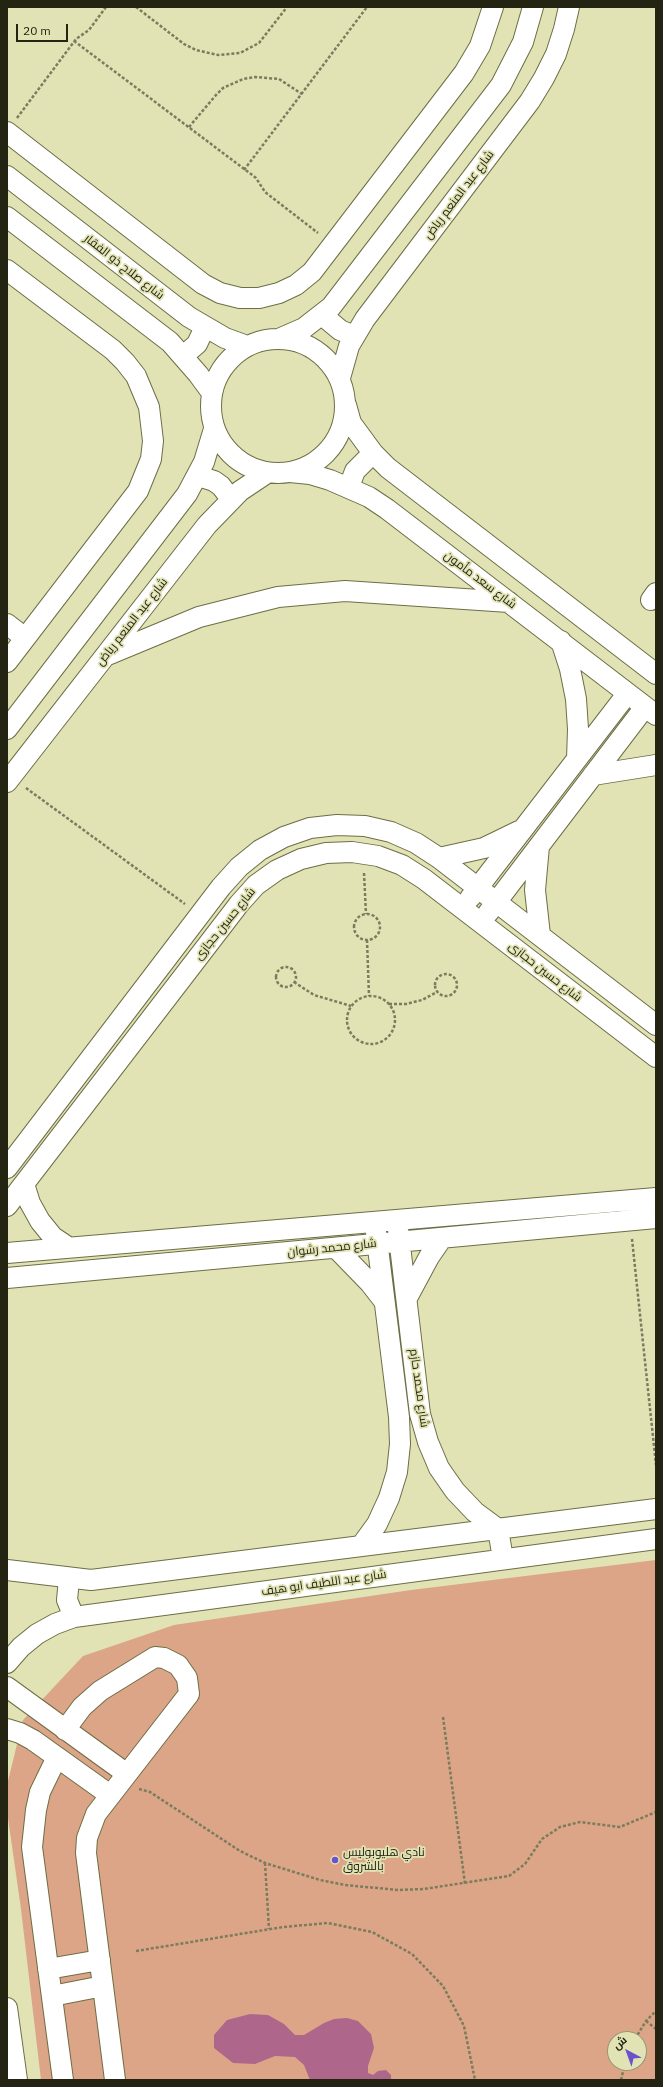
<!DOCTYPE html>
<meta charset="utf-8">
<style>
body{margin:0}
#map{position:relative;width:663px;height:2087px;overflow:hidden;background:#e1e3b5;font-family:"IBM Plex Sans",Cairo,sans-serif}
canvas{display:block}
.frame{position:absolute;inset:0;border:8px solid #232412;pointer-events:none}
.north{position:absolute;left:607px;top:2031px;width:40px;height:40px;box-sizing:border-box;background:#e1e3b5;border:1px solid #959774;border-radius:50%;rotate:319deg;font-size:11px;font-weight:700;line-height:16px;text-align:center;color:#232412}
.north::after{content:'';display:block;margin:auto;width:14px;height:18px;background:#6d51ca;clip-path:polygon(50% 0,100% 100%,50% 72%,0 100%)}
.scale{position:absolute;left:16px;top:24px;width:52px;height:18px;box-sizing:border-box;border:2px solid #232412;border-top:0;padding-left:5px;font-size:12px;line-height:14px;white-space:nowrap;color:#232412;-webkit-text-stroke:3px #e1e3b5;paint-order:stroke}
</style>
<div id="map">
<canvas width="663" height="2087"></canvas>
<div class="frame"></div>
<div class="north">ش</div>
<div class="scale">20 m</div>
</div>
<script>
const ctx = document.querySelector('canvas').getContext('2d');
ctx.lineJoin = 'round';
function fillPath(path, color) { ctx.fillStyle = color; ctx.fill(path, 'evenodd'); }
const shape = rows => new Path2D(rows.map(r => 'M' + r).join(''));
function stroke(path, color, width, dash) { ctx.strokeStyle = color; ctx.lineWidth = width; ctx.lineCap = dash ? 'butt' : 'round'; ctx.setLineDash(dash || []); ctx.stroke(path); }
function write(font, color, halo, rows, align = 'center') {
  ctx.font = font + ' "IBM Plex Sans",Cairo,sans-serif'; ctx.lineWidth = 3.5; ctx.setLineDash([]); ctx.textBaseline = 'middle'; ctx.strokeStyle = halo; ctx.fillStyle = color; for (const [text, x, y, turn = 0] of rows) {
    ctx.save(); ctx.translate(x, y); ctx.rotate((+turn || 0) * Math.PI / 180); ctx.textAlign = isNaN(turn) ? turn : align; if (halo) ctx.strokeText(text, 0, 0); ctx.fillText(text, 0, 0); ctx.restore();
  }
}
const green = shape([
 [656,1560,656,2080,41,2080,21,1909,7,1811,7,1785,23,1720,83,1656,174,1625,411,1590],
 [615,2039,639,2039,639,2063,615,2063]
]);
const water = shape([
 [250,2014,268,2015,284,2024,295,2035,304,2035,324,2023,334,2019,347,2018,358,2021,371,2034,374,2048,368,2066,368,2073,373,2075,378,2071,386,2070,391,2075,391,2080,310,2080,304,2065,295,2057,275,2056,255,2064,233,2063,214,2048,214,2035,227,2020]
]);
const path = shape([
 [136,7,184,44,196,50,218,55,240,53,259,43,287,7],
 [74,41,251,174,256,178,265,192,318,233],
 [17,118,76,39,89,30,106,7],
 [189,127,216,95,223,88,243,79,255,77,279,79,302,94],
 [244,170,367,7],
 [26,788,185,904],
 [364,873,366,914],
 '354 927a13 13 0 1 1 26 0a13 13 0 1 1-26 0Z',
 [367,940,369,996],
 '276 977a10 10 0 1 1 20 0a10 10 0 1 1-20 0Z',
 '435 985a11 11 0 1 1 22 0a11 11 0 1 1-22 0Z',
 [294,982,314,995,351,1006],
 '347 1020a24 24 0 1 1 48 0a24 24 0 1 1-48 0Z',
 [389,1004,406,1004,422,1000,437,992],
 [632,1239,656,1465],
 [443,1717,465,1884],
 [139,1789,150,1792,240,1851,265,1863,320,1880,345,1885,398,1890,424,1889,509,1876,525,1864,542,1839,560,1827,580,1822,620,1827,656,1812],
 [265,1863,269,1929],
 [136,1951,283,1927,328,1923,372,1932,412,1954,443,1986,464,2026,475,2080],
 [646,2021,656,2029],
 [635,2039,646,2021,656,2011],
 [621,2080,625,2063]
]);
const minor = shape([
 [7,132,203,284,220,293,240,298,259,298,279,293,296,285,312,272,464,73,480,46,493,7],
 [7,176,189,317,225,338,247,346],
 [7,217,170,342,198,374,212,393],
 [7,270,113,350,125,362,136,376,149,407,153,441,151,459,138,491,7,662],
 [324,313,328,320,340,330,354,336],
 [281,338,304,328,331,307,501,85,523,42,533,7],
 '211 406a67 67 0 1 1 134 0a67 67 0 1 1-134 0Z',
 [183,356,197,344,205,327],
 [340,378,349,346,365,319,530,101,544,78,556,54,564,29,569,7],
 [346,405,351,423,373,453,388,468,656,674],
 [290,472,310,474,330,480,369,497,387,509,656,715],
 [198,476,214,481,221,486,231,499],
 [349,487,355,471,373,453],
 [651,600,656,593],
 [7,624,25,638],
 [561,641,570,669,576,699,578,729,577,759],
 [105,656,199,617,278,597,345,591,509,602],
 [7,729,187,494,204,462,214,429],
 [593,775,656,765],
 [7,782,207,525,240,491,267,473],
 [539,846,535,890,540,935],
 [439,858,484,848,519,831],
 [470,898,627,694],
 [488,913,645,707],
 [7,1168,221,887,239,867,260,850,284,837,310,828,337,825,365,826,391,832,416,843,439,858,656,1025],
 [24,1184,30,1203,40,1221,53,1237,68,1247],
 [7,1206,239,904,256,885,277,870,301,859,326,853,352,852,378,856,402,865,424,879,656,1057],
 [398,1229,420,1414,428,1442,439,1468,455,1491,475,1512,498,1529,503,1559],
 [336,1248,370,1283,384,1301],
 [7,1253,656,1198],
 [7,1278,656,1218],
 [407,1298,429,1257,442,1238],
 [361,1546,377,1524,389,1498,397,1472,400,1444,399,1417,376,1232],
 [7,1570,91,1580,656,1509],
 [69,1579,67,1600,74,1617],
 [7,1663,21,1647,37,1634,55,1624,74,1617,656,1539],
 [7,1687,127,1774],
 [7,1729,20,1733,33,1740,110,1795],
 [65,1730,82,1707,100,1691,155,1657,164,1658,178,1665,187,1678,189,1694,96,1814,87,1838,86,1853,115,2080],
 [57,1757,40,1792,36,1810,32,1847,63,2080],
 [48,1969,100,1960],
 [52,1996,103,1986],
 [7,2008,17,2080]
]);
const markers = [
 [335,1860,4,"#6d51ca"]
];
const streetNames = [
 ["شارع عبد المنعم رياض",459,195,-53],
 ["شارع صلاح ذو الفقار",124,267,38],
 ["شارع سعد مأمون",480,580,37],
 ["شارع عبد المنعم رياض",132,622,-52],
 ["شارع حسين حجازى",225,924,-51],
 ["شارع حسين حجازى",545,972,38],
 ["شارع محمد رشوان",332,1248,-6],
 ["شارع محمد حازم",419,1388,82],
 ["شارع عبد اللطيف ابو هيف",324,1583,-8]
];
const poiNames = [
 ["نادي هليوبوليس",343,1853],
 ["بالشروق",343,1867]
];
fillPath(green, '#dca587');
fillPath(water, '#ae678b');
stroke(minor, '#6d6e45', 22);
stroke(path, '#7a7c5d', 2.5, [3, 2]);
stroke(minor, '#fff', 20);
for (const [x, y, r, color] of markers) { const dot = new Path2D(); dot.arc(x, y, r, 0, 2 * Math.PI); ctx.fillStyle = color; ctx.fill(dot); stroke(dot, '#e1e3b5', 1.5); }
write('12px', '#232412', '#e1e3b5', streetNames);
write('12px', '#232412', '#e1e3b5', poiNames, 'left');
</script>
